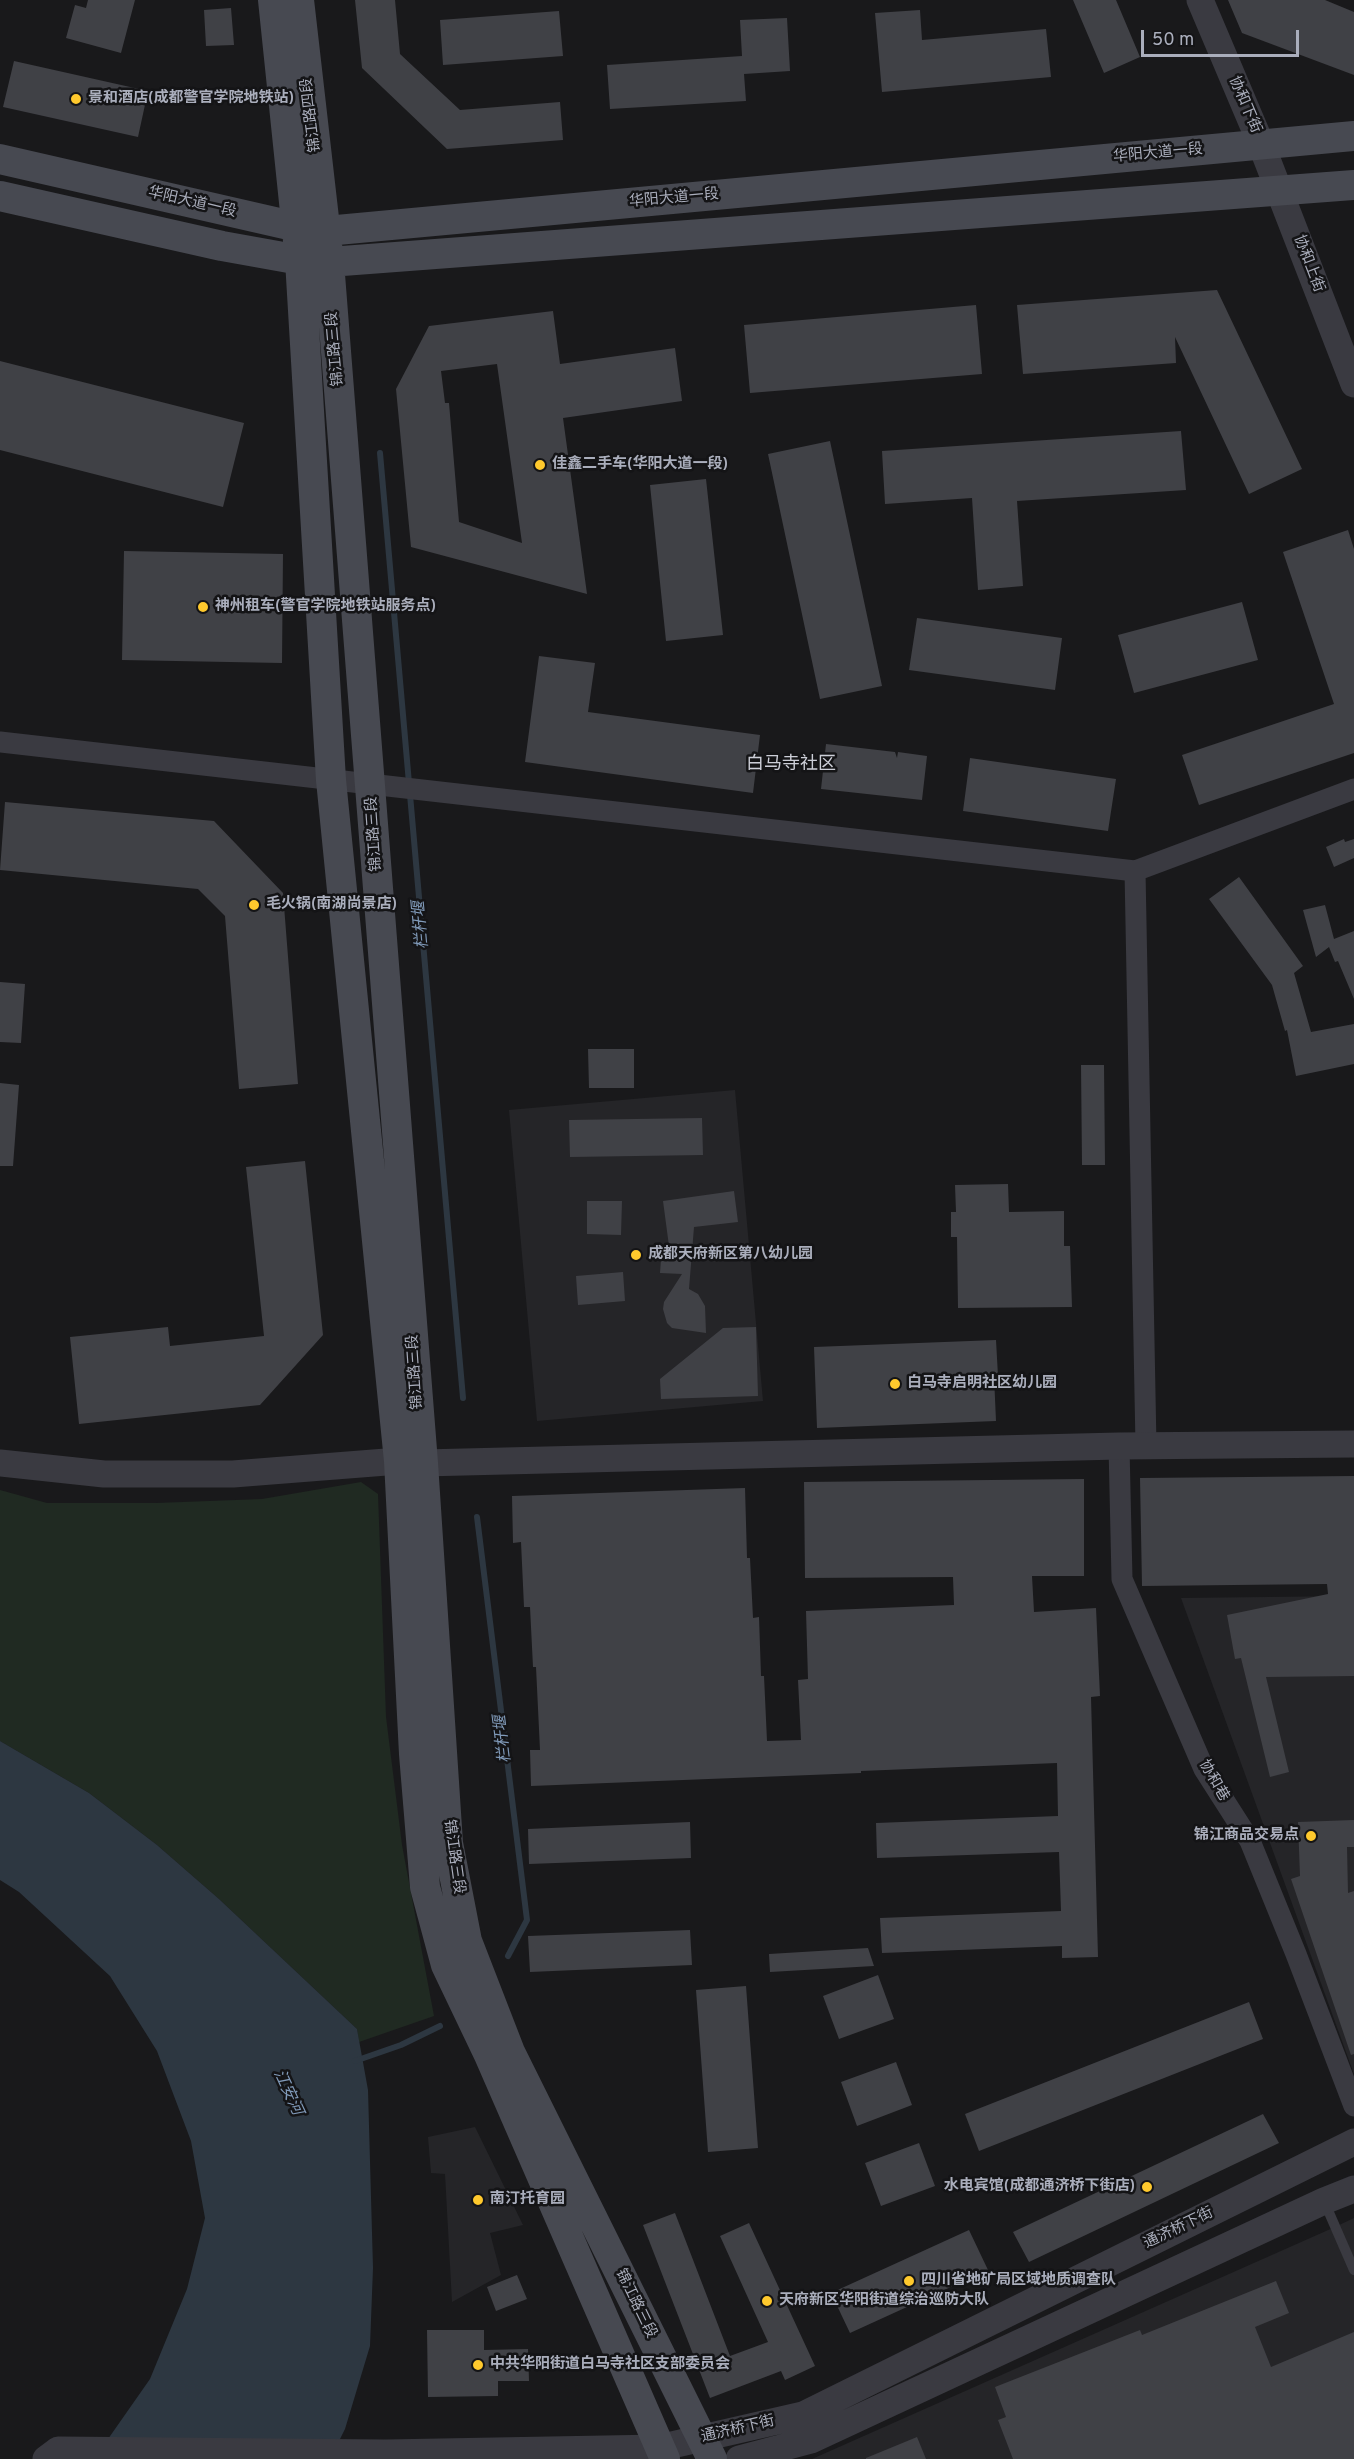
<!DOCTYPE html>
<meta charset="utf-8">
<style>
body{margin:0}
#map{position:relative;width:1354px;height:2459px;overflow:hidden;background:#19191b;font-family:Overpass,sans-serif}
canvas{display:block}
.scale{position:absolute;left:1141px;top:30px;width:158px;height:27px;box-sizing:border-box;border:3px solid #aaaebc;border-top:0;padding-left:8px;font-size:18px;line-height:21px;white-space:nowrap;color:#aaaebc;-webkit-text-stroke:4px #141416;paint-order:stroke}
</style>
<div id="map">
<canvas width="1354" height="2459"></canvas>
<div class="scale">50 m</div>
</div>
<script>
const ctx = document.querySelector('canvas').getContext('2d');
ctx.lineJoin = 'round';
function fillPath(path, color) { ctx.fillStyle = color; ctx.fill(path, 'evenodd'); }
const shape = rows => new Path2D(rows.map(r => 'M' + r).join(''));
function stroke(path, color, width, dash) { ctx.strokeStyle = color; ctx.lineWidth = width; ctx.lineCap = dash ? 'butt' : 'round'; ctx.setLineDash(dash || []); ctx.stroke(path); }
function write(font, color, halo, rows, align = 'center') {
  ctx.font = font + ' Overpass,"Noto Sans SC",sans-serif'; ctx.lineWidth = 5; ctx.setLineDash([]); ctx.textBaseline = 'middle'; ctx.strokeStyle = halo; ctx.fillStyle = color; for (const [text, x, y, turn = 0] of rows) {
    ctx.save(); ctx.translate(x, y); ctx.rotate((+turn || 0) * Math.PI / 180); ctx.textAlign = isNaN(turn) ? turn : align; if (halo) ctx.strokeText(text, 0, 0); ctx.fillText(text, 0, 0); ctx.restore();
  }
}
const built = shape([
 [735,1090,763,1401,537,1421,509,1110],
 [1354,1596,1354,2074,1181,1598],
 [475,2127,523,2225,490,2233,501,2275,452,2302,445,2174,431,2173,428,2137],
 [1354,2218,1354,2459,812,2459,1335,2227]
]);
const green = shape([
 [361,1482,378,1494,386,1717,402,1845,434,2016,359,2042,357,2029,219,1899,157,1845,89,1793,0,1741,0,1490,47,1503,156,1503,262,1499]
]);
const water = shape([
 [0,1741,89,1793,157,1845,219,1899,357,2029,368,2090,373,2268,370,2346,345,2429,330,2459,94,2459,150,2379,187,2289,205,2218,191,2141,157,2051,110,1976,19,1892,0,1880]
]);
const stream = shape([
 [380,453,463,1398],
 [477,1517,527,1920,508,1956],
 [355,2061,401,2045,440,2026]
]);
const building = shape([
 [88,0,135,0,121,53,66,38,75,5,86,8],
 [355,0,395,0,400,54,460,110,560,102,563,140,447,149,362,68],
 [1073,0,1116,0,1140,57,1104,73],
 [1228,0,1325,0,1354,12,1354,75,1242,33],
 [231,8,234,45,206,46,204,10],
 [920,10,922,40,1046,29,1051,77,882,92,875,13],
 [559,11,563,56,443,65,440,20],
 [787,18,790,71,744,74,746,101,610,109,607,65,742,56,740,20],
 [14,61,148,91,138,137,3,107],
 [1217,290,1302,469,1249,494,1175,337,1176,363,1023,374,1017,305],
 [976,305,982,374,750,393,744,325],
 [553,311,560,364,675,348,682,401,563,418,587,594,411,547,396,389,429,326],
 [497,364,522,543,459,522,449,403,445,403,441,371],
 [0,361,244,423,223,507,0,450],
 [1181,431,1186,490,1017,501,1023,586,978,590,972,498,885,504,882,451],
 [830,441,882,686,820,699,768,454],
 [706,479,723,635,666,641,650,485],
 [1348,530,1354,549,1354,753,1199,805,1182,755,1334,704,1283,552],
 [124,551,283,554,282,663,122,660],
 [1242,602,1258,660,1134,693,1118,635],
 [917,618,1062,638,1055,690,909,670],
 [539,656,595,663,588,712,760,735,753,793,525,762],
 [826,744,895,752,897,758,898,752,927,756,922,800,821,789],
 [970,758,1116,779,1108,831,963,811],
 [5,802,214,821,283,893,298,1084,239,1089,225,916,198,889,0,870],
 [1344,839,1345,842,1354,839,1354,858,1334,867,1326,847],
 [1239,877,1303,966,1294,973,1311,1032,1354,1024,1354,1064,1296,1076,1287,1030,1285,1031,1272,985,1209,899],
 [1325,905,1334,939,1354,931,1354,999,1338,961,1335,962,1329,947,1316,957,1303,910],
 [0,982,25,984,21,1043,0,1042],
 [588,1049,634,1049,634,1088,589,1088],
 [1081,1065,1104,1065,1105,1165,1082,1165],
 [0,1083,19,1085,13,1166,0,1166],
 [702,1118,703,1155,570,1157,569,1120],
 [305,1161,323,1335,260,1405,79,1424,70,1337,168,1327,170,1346,264,1336,246,1167],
 [1008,1184,1009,1212,1064,1211,1064,1246,1070,1246,1072,1307,958,1308,957,1237,951,1237,951,1212,956,1212,955,1185],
 [734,1191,738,1222,694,1227,689,1289,698,1294,705,1306,706,1333,672,1328,667,1323,663,1309,664,1302,682,1274,660,1273,662,1245,669,1246,663,1201],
 [587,1201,622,1201,621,1235,587,1234],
 [623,1272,625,1301,578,1305,576,1276],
 [756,1327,758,1396,661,1399,660,1379,723,1328],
 [996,1340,998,1376,994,1376,996,1421,817,1428,814,1347],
 [1354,1476,1354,1676,1266,1677,1289,1772,1270,1777,1241,1658,1235,1659,1227,1615,1328,1594,1327,1584,1142,1586,1140,1478],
 [1084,1479,1084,1576,1032,1576,1034,1612,1096,1608,1100,1696,1091,1697,1098,1957,1062,1958,1062,1946,882,1953,880,1918,1061,1911,1059,1852,877,1858,876,1823,1058,1816,1057,1763,861,1771,861,1773,531,1786,530,1750,540,1750,536,1667,533,1667,530,1607,524,1607,521,1542,513,1543,512,1496,745,1488,747,1558,750,1558,753,1618,759,1617,761,1676,764,1676,767,1741,801,1740,798,1680,808,1679,806,1611,954,1605,953,1577,805,1578,804,1482],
 [1354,1820,1354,1847,1347,1847,1348,1893,1354,1891,1354,2054,1351,2055,1291,1879,1300,1876,1298,1822],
 [690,1822,691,1858,529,1864,528,1829],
 [690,1930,692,1965,530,1972,528,1936],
 [868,1948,874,1966,770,1972,769,1954],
 [878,1975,894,2019,839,2039,823,1996],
 [746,1986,758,2148,708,2152,696,1990],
 [1249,2002,1263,2039,979,2151,965,2114],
 [896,2062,912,2105,857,2126,841,2082],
 [1263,2114,1279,2143,1029,2262,1013,2232],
 [919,2143,935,2186,881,2206,865,2163],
 [675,2213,730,2356,768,2342,720,2236,749,2223,815,2366,785,2380,781,2371,710,2398,643,2225],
 [969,2230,988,2270,850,2333,831,2293],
 [517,2275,527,2299,496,2311,487,2287],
 [1276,2281,1289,2313,1255,2327,1271,2367,1354,2332,1354,2459,1013,2459,998,2420,1006,2417,995,2387,1140,2330,1142,2335],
 [427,2330,484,2330,484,2350,528,2349,529,2381,498,2381,498,2396,428,2397],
 [917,2437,926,2459,866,2459,866,2458]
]);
const service = shape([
 [1324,2201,1354,2270]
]);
const minor = shape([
 [0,742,1135,871,1354,789],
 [1135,871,1146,1446],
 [1119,1446,1122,1579,1204,1769,1250,1841,1296,1954,1354,2106]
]);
const tertiary = shape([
 [1200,0,1261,144,1354,384],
 [0,1463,104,1474,233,1474,399,1461,423,1463,1119,1446,1354,1444],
 [46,2459,58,2450,386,2453,659,2448,803,2415,1354,2142],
 [739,2459,811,2440,1324,2201,1354,2189]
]);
const secondary = shape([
 [273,0,300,260,331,780,399,1461,414,1754,425,1887,446,1965,489,2055,665,2459],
 [299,0,329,262,423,1463,448,1843,467,1941,510,2052,712,2459],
 [0,159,297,227,326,231,1354,136],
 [0,196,222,246,300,260,329,262,1354,185]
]);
const markers = [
 [76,99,6,"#ffc92d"],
 [540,465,6,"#ffc92d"],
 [203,607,6,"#ffc92d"],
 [254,905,6,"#ffc92d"],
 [636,1255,6,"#ffc92d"],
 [895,1384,6,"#ffc92d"],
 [1311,1836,6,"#ffc92d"],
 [1147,2187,6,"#ffc92d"],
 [478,2200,6,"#ffc92d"],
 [909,2281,6,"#ffc92d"],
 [767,2301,6,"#ffc92d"],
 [478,2365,6,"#ffc92d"]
];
const poiNames = [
 ["景和酒店(成都警官学院地铁站)",88,99],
 ["佳鑫二手车(华阳大道一段)",552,465],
 ["神州租车(警官学院地铁站服务点)",215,607],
 ["毛火锅(南湖尚景店)",266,905],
 ["成都天府新区第八幼儿园",648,1255],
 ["白马寺启明社区幼儿园",907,1384],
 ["锦江商品交易点",1299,1836,"right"],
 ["水电宾馆(成都通济桥下街店)",1135,2187,"right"],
 ["南汀托育园",490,2200],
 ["四川省地矿局区域地质调查队",921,2281],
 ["天府新区华阳街道综治巡防大队",779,2301],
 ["中共华阳街道白马寺社区支部委员会",490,2365]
];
const streetNames = [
 ["协和下街",1244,105,67],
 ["锦江路四段",312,115,-97],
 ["华阳大道一段",1158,154,-5],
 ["华阳大道一段",674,199,-5],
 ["华阳大道一段",192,203,13],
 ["协和上街",1308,264,69],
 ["锦江路三段",336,349,-95],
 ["锦江路三段",375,834,-94],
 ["锦江路三段",416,1372,-94],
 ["协和巷",1213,1781,60],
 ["锦江路三段",453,1857,82],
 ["通济桥下街",1179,2229,-26],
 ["锦江路三段",635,2304,64],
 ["通济桥下街",738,2430,-13]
];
const waterNames = [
 ["栏杆堰",422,925,-95],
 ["栏杆堰",504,1739,-97],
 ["江安河",287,2093,65]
];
const quarterNames = [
 ["白马寺社区",791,765]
];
fillPath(built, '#252528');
fillPath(green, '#202a22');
fillPath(water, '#2d3741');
stroke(stream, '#2d3741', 6);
fillPath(building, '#404146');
stroke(service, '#3a3a41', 10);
stroke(minor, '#3a3a41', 21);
stroke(tertiary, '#3a3a41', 27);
stroke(secondary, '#474951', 30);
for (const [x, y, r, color] of markers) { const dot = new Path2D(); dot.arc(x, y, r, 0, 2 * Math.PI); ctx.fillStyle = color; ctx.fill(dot); stroke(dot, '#141416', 2); }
write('bold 15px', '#aaaebc', '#141416', poiNames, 'left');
write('15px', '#aaaebc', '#141416', streetNames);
write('italic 16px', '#809ab9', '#141416', waterNames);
write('18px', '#ccced7', '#141416', quarterNames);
</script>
